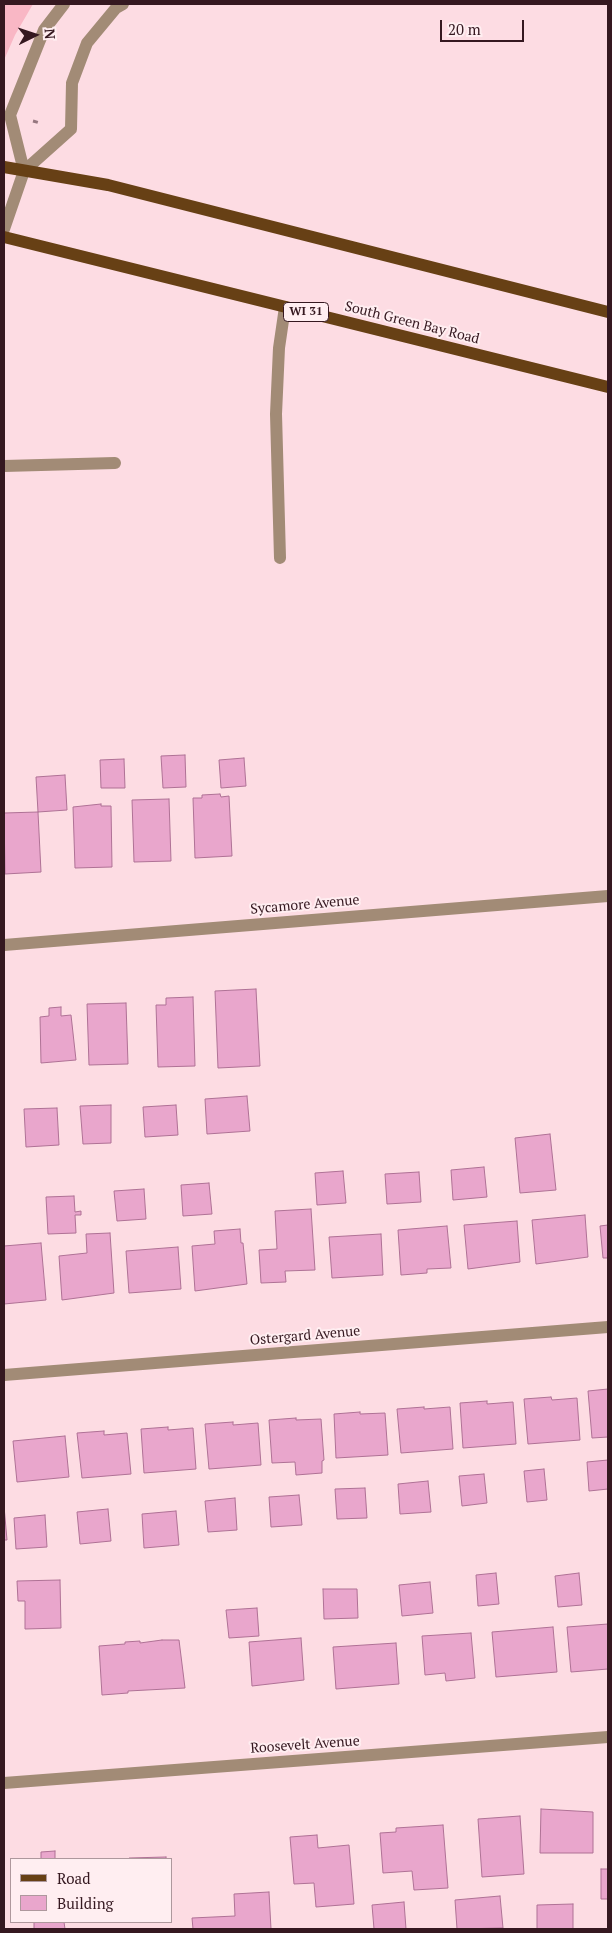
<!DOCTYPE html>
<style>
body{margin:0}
#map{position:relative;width:612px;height:1933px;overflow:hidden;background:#fddce3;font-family:"PT Serif",serif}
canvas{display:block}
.frame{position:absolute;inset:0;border:5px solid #351820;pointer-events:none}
.legend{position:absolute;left:10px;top:1858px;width:162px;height:65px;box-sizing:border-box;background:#ffeef1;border:1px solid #ae989d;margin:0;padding:6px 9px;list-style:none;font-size:15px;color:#351820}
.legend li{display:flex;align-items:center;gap:10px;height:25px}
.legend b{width:25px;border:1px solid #ae989d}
.north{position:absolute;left:10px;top:10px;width:50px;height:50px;-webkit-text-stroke:4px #ffeef1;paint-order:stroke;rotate:86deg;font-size:14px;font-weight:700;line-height:20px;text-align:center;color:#351820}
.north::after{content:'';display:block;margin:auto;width:18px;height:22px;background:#351820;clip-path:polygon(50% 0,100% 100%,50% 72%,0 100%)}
.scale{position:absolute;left:440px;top:20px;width:84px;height:22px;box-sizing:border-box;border:2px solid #351820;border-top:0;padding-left:6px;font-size:15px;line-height:18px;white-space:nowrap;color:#351820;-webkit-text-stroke:4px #ffeef1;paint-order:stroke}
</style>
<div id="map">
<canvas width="612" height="1933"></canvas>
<div class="frame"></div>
<ul class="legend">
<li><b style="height:6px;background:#674015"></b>Road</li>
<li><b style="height:14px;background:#e9a6cc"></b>Building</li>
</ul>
<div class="north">N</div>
<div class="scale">20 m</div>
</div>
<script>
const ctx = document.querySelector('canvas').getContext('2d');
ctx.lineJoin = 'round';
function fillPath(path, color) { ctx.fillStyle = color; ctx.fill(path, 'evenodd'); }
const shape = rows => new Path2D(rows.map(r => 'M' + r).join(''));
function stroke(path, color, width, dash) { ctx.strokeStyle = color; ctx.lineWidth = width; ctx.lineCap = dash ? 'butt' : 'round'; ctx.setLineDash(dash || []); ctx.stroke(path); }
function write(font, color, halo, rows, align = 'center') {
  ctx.font = font + ' "PT Serif",serif'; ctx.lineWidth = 4; ctx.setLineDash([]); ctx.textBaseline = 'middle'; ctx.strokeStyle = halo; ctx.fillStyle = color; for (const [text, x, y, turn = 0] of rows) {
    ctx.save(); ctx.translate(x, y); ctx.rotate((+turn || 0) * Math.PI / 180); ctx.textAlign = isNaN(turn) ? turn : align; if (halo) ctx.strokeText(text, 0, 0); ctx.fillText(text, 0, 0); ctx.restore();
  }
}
const green = shape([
 [4,4,33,4,15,35,4,60]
]);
const building = shape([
 [185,755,186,787,163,788,161,756,185,755],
 [244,758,246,786,221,788,219,760,244,758],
 [124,759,125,788,101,788,100,760,124,759],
 [65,775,67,810,38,812,36,777,65,775],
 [220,794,221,797,229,796,232,856,195,858,193,798,202,798,202,795,220,794],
 [169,799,171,861,134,862,132,800,169,799],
 [101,804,101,806,111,806,112,867,75,868,73,807,101,804],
 [38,812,41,872,5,874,4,813,38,812],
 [256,989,260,1066,218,1068,215,991,256,989],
 [193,997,195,1066,158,1067,156,1005,166,1005,166,998,193,997],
 [126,1003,128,1064,89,1065,87,1004,126,1003],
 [61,1007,61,1016,71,1015,76,1060,41,1063,40,1017,49,1016,49,1008,61,1007],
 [247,1096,250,1131,207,1134,205,1099,247,1096],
 [111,1105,111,1143,83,1144,80,1106,111,1105],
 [176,1105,178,1135,145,1137,143,1107,176,1105],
 [57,1108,59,1145,26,1147,24,1109,57,1108],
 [550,1134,556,1190,520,1193,515,1138,550,1134],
 [484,1167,487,1197,453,1200,451,1170,484,1167],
 [343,1171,346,1203,317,1205,315,1173,343,1171],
 [419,1172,421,1202,387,1204,385,1174,419,1172],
 [209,1183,212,1214,183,1216,181,1185,209,1183],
 [144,1189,146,1219,117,1221,114,1191,144,1189],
 [74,1196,75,1212,81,1211,81,1215,75,1215,76,1233,48,1234,46,1197,74,1196],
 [311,1209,315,1270,285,1271,286,1282,261,1283,259,1250,277,1249,275,1211,311,1209],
 [585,1215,588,1257,536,1264,532,1220,585,1215],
 [517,1221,520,1262,468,1269,464,1225,517,1221],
 [608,1225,608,1258,603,1258,600,1226,608,1225],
 [447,1226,451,1268,427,1269,427,1273,401,1275,398,1230,447,1226],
 [240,1229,241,1243,243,1243,247,1284,195,1291,192,1246,215,1244,214,1231,240,1229],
 [110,1233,114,1293,62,1300,59,1256,87,1253,86,1234,110,1233],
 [381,1234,383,1275,332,1278,329,1237,381,1234],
 [41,1243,46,1300,4,1304,4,1246,41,1243],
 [178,1247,181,1289,129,1293,126,1251,178,1247],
 [608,1389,608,1437,592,1438,588,1391,608,1389],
 [551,1397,552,1400,577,1398,580,1440,528,1444,524,1399,551,1397],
 [487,1401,487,1404,513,1402,516,1444,463,1448,460,1403,487,1401],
 [424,1407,424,1409,450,1407,453,1449,401,1453,397,1409,424,1407],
 [360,1412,360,1414,385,1413,388,1455,336,1458,334,1414,360,1412],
 [296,1418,296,1420,321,1419,324,1460,322,1461,322,1473,296,1475,295,1462,272,1463,269,1420,296,1418],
 [233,1422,233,1425,258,1423,261,1465,209,1469,205,1424,233,1422],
 [168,1427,168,1430,193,1428,196,1469,144,1473,141,1429,168,1427],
 [104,1431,104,1435,127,1433,131,1474,82,1478,77,1433,104,1431],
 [65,1436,69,1477,17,1482,13,1441,65,1436],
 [608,1460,608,1489,589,1491,587,1462,608,1460],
 [544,1469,547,1500,527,1502,524,1471,544,1469],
 [484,1474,487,1503,462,1506,459,1476,484,1474],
 [428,1481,431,1512,400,1514,398,1484,428,1481],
 [365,1488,367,1518,337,1519,335,1489,365,1488],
 [299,1495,302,1525,271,1527,269,1497,299,1495],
 [235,1498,237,1530,208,1532,205,1501,235,1498],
 [4,1506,7,1540,4,1540,4,1506],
 [108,1509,111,1541,80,1544,77,1512,108,1509],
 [176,1511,179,1545,144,1548,142,1514,176,1511],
 [45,1515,47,1547,16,1549,14,1518,45,1515],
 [496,1573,499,1604,478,1606,476,1575,496,1573],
 [579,1573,582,1605,558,1607,555,1576,579,1573],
 [60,1580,61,1628,25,1629,25,1601,18,1601,17,1581,60,1580],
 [430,1582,433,1613,402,1616,399,1585,430,1582],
 [323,1589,357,1589,358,1618,324,1619,323,1589],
 [257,1608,259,1636,229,1638,226,1610,257,1608],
 [608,1624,608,1669,571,1672,567,1627,608,1624],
 [553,1627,557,1672,496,1677,492,1632,553,1627],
 [471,1633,475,1678,446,1681,445,1673,425,1675,422,1636,471,1633],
 [301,1638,304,1680,252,1686,249,1642,301,1638],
 [162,1640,179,1640,185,1688,128,1691,128,1693,102,1695,99,1646,125,1644,125,1642,140,1641,140,1643,162,1640],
 [396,1643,399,1684,336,1689,333,1647,396,1643],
 [541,1809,593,1812,593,1853,540,1853,541,1809],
 [520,1816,524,1874,482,1877,478,1819,520,1816],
 [443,1825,448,1888,414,1890,412,1871,383,1873,380,1833,396,1832,396,1828,443,1825],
 [317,1835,318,1848,349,1845,354,1904,316,1907,314,1883,294,1884,290,1837,317,1835],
 [55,1851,55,1859,66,1859,41,1859,41,1852,55,1851],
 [166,1857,166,1859,129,1859,129,1858,166,1857],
 [601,1869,608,1869,608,1899,601,1899,601,1869],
 [269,1892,271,1929,193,1929,192,1918,235,1916,234,1894,269,1892],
 [500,1896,503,1928,457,1929,455,1900,500,1896],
 [404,1902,406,1929,374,1929,372,1905,404,1902],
 [573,1904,573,1929,537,1929,537,1905,573,1904],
 [34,1922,64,1922,65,1929,34,1929,34,1922]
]);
const path = shape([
 [33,121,40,123]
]);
const service = shape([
 [4,466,115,463],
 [280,558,276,414,279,348,285,307]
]);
const minor = shape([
 [24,171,10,115,44,30,64,4],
 [4,229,24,171,71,129,72,83,87,43,116,8,123,4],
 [4,945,608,896],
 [4,1375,608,1327],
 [4,1783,608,1737]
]);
const primary = shape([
 [4,167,108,185,608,312],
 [4,237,608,387]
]);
const shields = [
 [306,312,45]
];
const shieldNames = [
 ["WI 31",306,312]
];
const streetNames = [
 ["South Green Bay Road",412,323,14],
 ["Sycamore Avenue",305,905,-5],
 ["Ostergard Avenue",305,1336,-5],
 ["Roosevelt Avenue",305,1745,-4]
];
fillPath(green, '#f9b7c5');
fillPath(building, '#e9a6cc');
stroke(building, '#af7195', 1);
stroke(path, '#96777f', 3, [5, 2.5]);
stroke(service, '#a28b76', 12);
stroke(minor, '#a28b76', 12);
stroke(primary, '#674015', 12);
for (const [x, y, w] of shields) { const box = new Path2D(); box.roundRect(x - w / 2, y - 9.5, w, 19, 4); ctx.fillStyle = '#ffeef1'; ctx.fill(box); stroke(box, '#351820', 1); }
write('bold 12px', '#351820', null, shieldNames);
write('14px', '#351820', '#ffeef1', streetNames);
</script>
